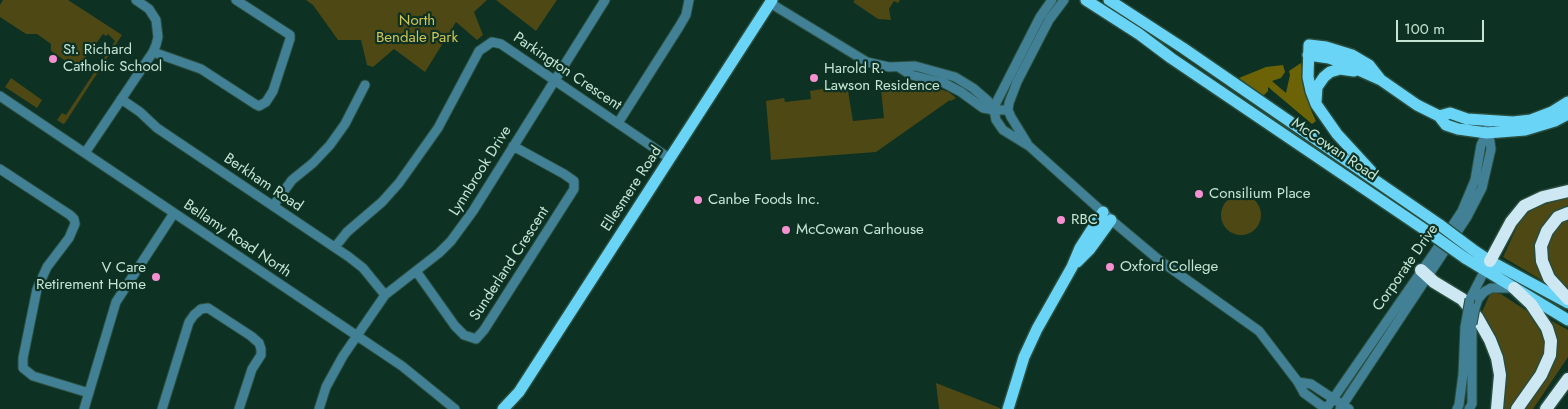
<!DOCTYPE html>
<style>
body{margin:0}
#map{position:relative;width:1568px;height:409px;overflow:hidden;background:#0d3122;font-family:Jost,sans-serif}
canvas{display:block}
.scale{position:absolute;left:1396px;top:20px;width:88px;height:22px;box-sizing:border-box;border:2px solid #c4e5d4;border-top:0;padding-left:6px;font-size:15px;line-height:18px;white-space:nowrap;color:#c4e5d4;-webkit-text-stroke:4px #0d3122;paint-order:stroke}
</style>
<div id="map">
<canvas width="1568" height="409"></canvas>
<div class="scale">100 m</div>
</div>
<script>
const ctx = document.querySelector('canvas').getContext('2d');
ctx.lineJoin = 'round';
function fillPath(path, color) { ctx.fillStyle = color; ctx.fill(path, 'evenodd'); }
const shape = rows => new Path2D(rows.map(r => 'M' + r).join(''));
function stroke(path, color, width, dash) { ctx.strokeStyle = color; ctx.lineWidth = width; ctx.lineCap = dash ? 'butt' : 'round'; ctx.setLineDash(dash || []); ctx.stroke(path); }
function write(font, color, halo, rows, align = 'center') {
  ctx.font = font + ' Jost,sans-serif'; ctx.lineWidth = 4.5; ctx.setLineDash([]); ctx.textBaseline = 'middle'; ctx.strokeStyle = halo; ctx.fillStyle = color; for (const [text, x, y, turn = 0] of rows) {
    ctx.save(); ctx.translate(x, y); ctx.rotate((+turn || 0) * Math.PI / 180); ctx.textAlign = isNaN(turn) ? turn : align; if (halo) ctx.strokeText(text, 0, 0); ctx.fillText(text, 0, 0); ctx.restore();
  }
}
const green = shape([
 [3,0,68,0,122,35,65,123,63,124,57,120,62,113,66,115,115,41,108,34,106,36,103,34,77,69,51,51,51,44,37,34,26,34,0,17,0,5],
 [306,0,487,0,474,12,483,35,477,40,456,22,425,72,394,49,373,67,367,65,361,40,338,40,313,5],
 [496,0,557,0,536,31],
 [855,0,900,0,898,3,894,1,889,9,891,20,878,19,853,2],
 [11,78,42,100,37,108,5,87],
 [880,80,936,88,949,92,956,98,951,101,950,100,876,152,771,160,766,101,784,98,785,102,811,99,810,91,847,85,853,121,884,118],
 '1221 215a20 20 0 1 1 40 0a20 20 0 1 1-40 0Z',
 [1568,198,1568,210,1547,227,1543,281,1503,257,1519,222,1533,208,1557,200],
 [1568,216,1568,292,1548,267,1545,245,1553,229],
 [1491,292,1501,294,1530,313,1539,324,1548,342,1544,359,1511,409,1501,409,1502,404,1481,314],
 [1552,321,1568,330,1568,357,1533,409,1522,409,1555,348],
 [936,383,1000,408,1000,409,939,409]
]);
const forest = shape([
 [1301,63,1306,94,1311,110,1316,121,1312,124,1268,87,1268,91,1263,96,1239,78,1266,67,1283,65,1285,72,1281,78,1272,81,1286,93,1290,75,1289,71]
]);
const minor = shape([
 [770,3,867,62,889,67,915,66,955,77,973,88,988,101,994,110,996,120,1003,130,1029,146,1116,224,1159,260,1259,331,1298,382,1304,393,1326,409],
 [153,52,201,69,255,104,259,106,266,102,273,91,290,39,290,35,236,0],
 [900,68,911,75,944,83,961,92,983,108,994,110,1008,110],
 [0,96,402,366,455,409],
 [121,99,140,112,157,128,349,257,363,268,385,295],
 [994,110,996,103,1040,17,1052,0],
 [618,123,679,27,686,15,689,0],
 [1027,143,1011,117,1008,110,1009,103,1017,82,1049,20,1064,0],
 [85,153,153,52,156,45,158,37,156,20,149,9,136,0],
 [0,169,70,215,74,219,75,224,69,238,47,267,37,289,23,358,23,368,33,376,89,393],
 [273,206,292,180,313,163,330,145,345,124,365,85],
 [335,247,347,232,382,202,399,183,438,128,479,51,492,42,501,44,669,158],
 [416,271,455,326,464,335,476,339,484,330,574,189,574,181,564,174,513,146],
 [1470,299,1487,266],
 [1475,308,1478,299,1484,292,1491,288,1514,288],
 [1298,382,1311,384,1349,409],
 [84,409,116,302,174,213],
 [162,409,189,322,194,315,201,309,208,308,251,336,259,343,261,349,261,355,252,369,239,409],
 [319,409,326,387,343,356,385,295,439,253,451,241,473,211,605,0],
 [1326,409,1441,243,1462,211,1475,180,1481,145,1487,133],
 [1340,409,1467,217,1482,188,1491,149,1488,128],
 [1457,409,1459,405,1463,374,1465,327],
 [1469,409,1472,404,1472,324]
]);
const major = shape([
 [1086,0,1139,34,1171,58,1434,236],
 [1109,0,1183,48,1440,225],
 [1308,55,1329,58,1343,63,1381,80,1417,105,1439,116,1446,125,1458,129,1487,133,1525,130,1555,121,1568,114],
 [1316,102,1317,87,1324,77,1330,72,1340,69,1354,71],
 [1439,116,1450,113,1467,119,1513,122,1531,120,1552,112,1568,102],
 [1371,171,1337,134,1316,104,1311,91,1308,77,1309,45,1326,47,1352,55,1369,65,1380,79],
 [1472,249,1490,261,1568,303],
 [1465,258,1568,320],
 [1077,262,1090,249,1111,220],
 [503,409,519,392,772,0],
 [1008,409,1024,357,1037,329,1072,267,1080,248,1103,212]
]);
const highway = shape([
 [1568,213,1558,217,1547,231,1541,246,1542,261,1549,278,1568,299],
 [1490,261,1511,222,1524,206,1543,197,1568,191],
 [1421,270,1434,282,1462,299,1477,317,1490,340,1497,358,1500,375,1497,409],
 [1514,288,1531,304,1547,328,1551,341,1550,355,1541,375,1517,409],
 [1546,409,1568,379]
]);
const minorBridge = shape([
 [1472,324,1475,308],
 [1465,327,1470,299]
]);
const majorBridge = shape([
 [1440,225,1472,249],
 [1434,236,1465,258]
]);
const markers = [
 [53,59,5,"#f690d0"],
 [814,78,5,"#f690d0"],
 [1199,194,5,"#f690d0"],
 [698,200,5,"#f690d0"],
 [1061,220,5,"#f690d0"],
 [786,230,5,"#f690d0"],
 [1110,267,5,"#f690d0"],
 [156,277,5,"#f690d0"]
];
const parkNames = [
 ["North",417,21],
 ["Bendale Park",417,38]
];
const poiNames = [
 ["St. Richard",63,50],
 ["Catholic School",63,67],
 ["Harold R.",824,69],
 ["Lawson Residence",824,86],
 ["Consilium Place",1209,194],
 ["Canbe Foods Inc.",708,200],
 ["RBC",1071,220],
 ["McCowan Carhouse",796,230],
 ["Oxford College",1120,267],
 ["V Care",146,268,"right"],
 ["Retirement Home",146,285,"right"]
];
const streetNames = [
 ["Parkington Crescent",567,72,34],
 ["McCowan Road",1334,150,34],
 ["Lynnbrook Drive",481,171,-58],
 ["Berkham Road",263,183,34],
 ["Ellesmere Road",632,189,-57],
 ["Bellamy Road North",237,239,34],
 ["Sunderland Crescent",510,264,-57],
 ["Corporate Drive",1406,268,-55]
];
fillPath(green, '#4e4815');
fillPath(forest, '#6c6307');
stroke(minor, '#2a4e3e', 11);
stroke(major, '#2a4e3e', 14);
stroke(highway, '#2a4e3e', 15);
stroke(minor, '#418095', 9);
stroke(major, '#6ad4f7', 11);
stroke(highway, '#cde8f2', 12);
stroke(minorBridge, '#2a4e3e', 11, []);
stroke(majorBridge, '#2a4e3e', 14, []);
stroke(minorBridge, '#418095', 9);
stroke(majorBridge, '#6ad4f7', 11);
for (const [x, y, r, color] of markers) { const dot = new Path2D(); dot.arc(x, y, r, 0, 2 * Math.PI); ctx.fillStyle = color; ctx.fill(dot); stroke(dot, '#0d3122', 2); }
write('15px', '#d2c558', '#0d3122', parkNames);
write('15px', '#c4e5d4', '#0d3122', poiNames, 'left');
write('15px', '#c4e5d4', '#0d3122', streetNames);
</script>
